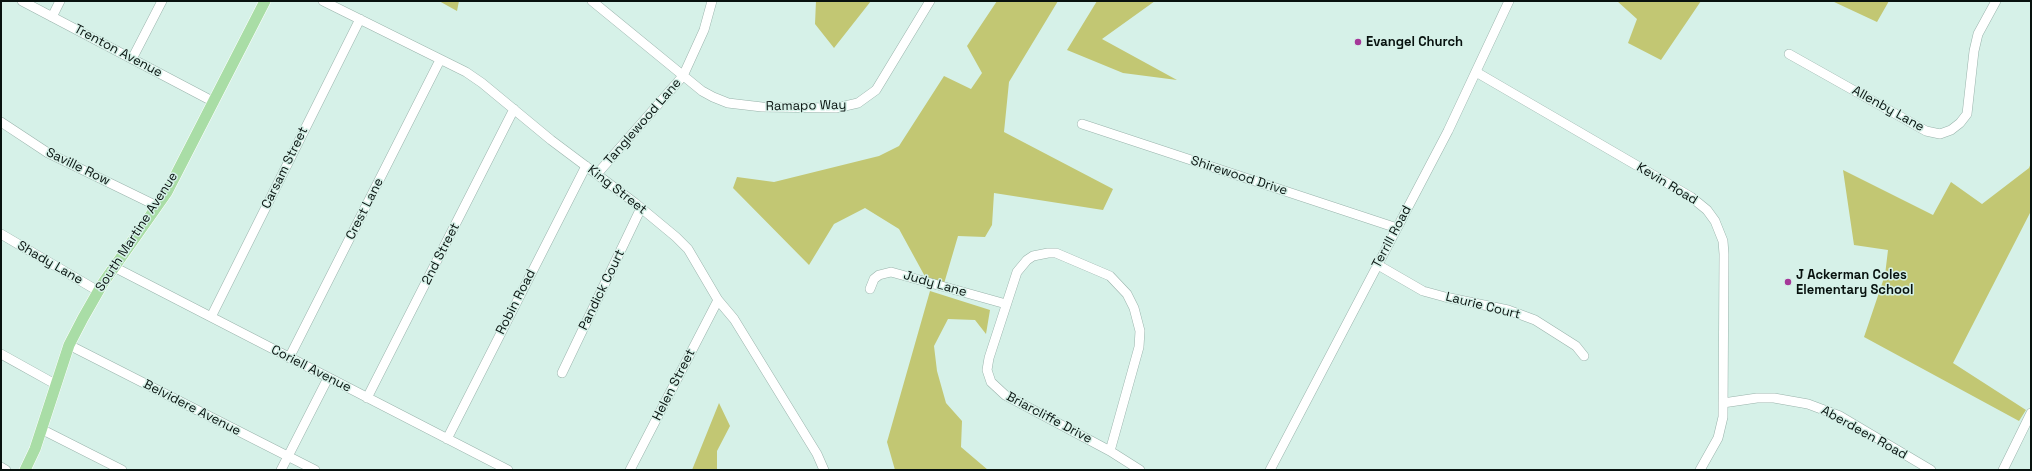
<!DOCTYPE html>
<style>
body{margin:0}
#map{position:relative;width:2032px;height:471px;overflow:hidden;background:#d6f1e8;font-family:"Space Grotesk",sans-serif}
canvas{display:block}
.frame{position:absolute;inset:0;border:2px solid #08120f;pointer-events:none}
</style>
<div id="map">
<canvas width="2032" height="471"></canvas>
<div class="frame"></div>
</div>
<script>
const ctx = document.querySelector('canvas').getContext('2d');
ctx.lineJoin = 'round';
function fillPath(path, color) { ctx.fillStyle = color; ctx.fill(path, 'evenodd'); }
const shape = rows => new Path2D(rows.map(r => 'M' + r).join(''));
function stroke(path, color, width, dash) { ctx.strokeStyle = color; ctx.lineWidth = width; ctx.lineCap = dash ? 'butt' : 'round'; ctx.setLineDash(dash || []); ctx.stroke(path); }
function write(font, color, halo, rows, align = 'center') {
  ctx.font = font + ' "Space Grotesk",sans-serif'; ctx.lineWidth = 3; ctx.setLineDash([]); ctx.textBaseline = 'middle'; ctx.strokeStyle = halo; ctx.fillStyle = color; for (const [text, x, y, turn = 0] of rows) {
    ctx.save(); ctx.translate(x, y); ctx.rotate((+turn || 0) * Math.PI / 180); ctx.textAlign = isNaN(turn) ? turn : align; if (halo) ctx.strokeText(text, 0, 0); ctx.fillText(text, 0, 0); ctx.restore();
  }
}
const green = shape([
 [439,1,459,1,457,11],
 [816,1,871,1,834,48,815,24],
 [997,1,1058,1,1009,82,1004,132,1113,189,1103,210,994,193,992,225,985,237,958,236,943,287,928,282,899,229,865,208,834,224,809,265,733,188,737,177,774,182,879,156,899,146,944,76,971,89,982,73,967,46],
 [1097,1,1155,1,1102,39,1177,80,1123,73,1067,50],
 [1617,1,1701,1,1661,60,1628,43,1637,19],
 [1832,1,1889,1,1877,22],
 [2031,163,2031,211,1953,363,2026,410,2019,421,1864,337,1885,275,1888,250,1854,245,1843,170,1933,215,1951,182,1982,204,2029,168],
 [930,291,990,310,986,334,975,320,948,319,934,346,937,371,946,403,962,421,961,447,988,470,895,470,887,442],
 [719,403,730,426,717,451,717,470,692,470]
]);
const minor = shape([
 [22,1,214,102],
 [323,1,466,72,482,83,551,140,635,203,676,237,688,249,718,300,734,319,817,454,824,470],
 [592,1,702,91,713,97,728,103,762,107,836,108,858,103,876,90,930,1],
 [52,17,60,1],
 [1789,54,1926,131,1940,134,1951,130,1960,123,1967,114,1974,51,1978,34,1996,1],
 [132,59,162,1],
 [1476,72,1691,197,1707,210,1715,221,1723,241,1724,254,1723,417,1718,438,1700,470],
 [1,122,48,153,157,206],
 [1082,124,1397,228],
 [597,174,683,76,704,30,712,1],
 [1,234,98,291],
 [1378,265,1423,291,1445,297,1508,310,1535,320,1576,346,1584,356],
 [114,267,508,470],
 [870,289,874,279,879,275,891,272,1006,304],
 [211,317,360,19],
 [69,345,315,470],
 [1,354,55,384],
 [289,358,440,60],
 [562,373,641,208],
 [367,398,514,109],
 [1723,403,1757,398,1774,398,1808,404,1840,416,1931,470],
 [41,429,122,470],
 [447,439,586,166],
 [1110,451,1139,347,1140,331,1134,308,1127,294,1110,276,1056,253,1048,253,1033,256,1027,260,1017,272,989,358,987,370,991,382,1005,395,1110,451,1140,470],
 [1,467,6,470],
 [281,470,328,378],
 [630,470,718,300],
 [1270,470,1448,131,1509,1],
 [2003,470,2031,413]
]);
const major = shape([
 [25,470,35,449,69,345,83,318,103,283,167,192,265,1]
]);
const markers = [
 [1358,42,4,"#a53999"],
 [1788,282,4,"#a53999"]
];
const poiNames = [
 ["Evangel Church",1366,42],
 ["J Ackerman Coles",1796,275],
 ["Elementary School",1796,290]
];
const streetNames = [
 ["Trenton Avenue",118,51,28],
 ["Ramapo Way",806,106,-1],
 ["Allenby Lane",1888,109,29],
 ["Tanglewood Lane",643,122,-49],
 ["Saville Row",78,167,26],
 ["Carsam Street",285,168,-64],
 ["Shirewood Drive",1239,176,18],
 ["Kevin Road",1667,184,31],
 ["King Street",617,190,38],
 ["Crest Lane",365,209,-63],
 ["South Martine Avenue",137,232,-57],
 ["Terrill Road",1392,237,-62],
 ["2nd Street",441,254,-63],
 ["Shady Lane",50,263,30],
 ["Judy Lane",935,284,16],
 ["Pandick Court",602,290,-64],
 ["Robin Road",516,302,-63],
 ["Laurie Court",1483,306,14],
 ["Coriell Avenue",311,369,27],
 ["Helen Street",674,385,-63],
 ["Belvidere Avenue",192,408,27],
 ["Briarcliffe Drive",1049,418,28],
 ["Aberdeen Road",1864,433,29]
];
fillPath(green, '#c2c773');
stroke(minor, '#99b3ab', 10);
stroke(major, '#fff', 12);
stroke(minor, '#fff', 9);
stroke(major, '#a9dda6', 11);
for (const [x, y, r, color] of markers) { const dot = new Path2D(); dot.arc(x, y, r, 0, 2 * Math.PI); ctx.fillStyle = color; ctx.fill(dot); stroke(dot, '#d6f1e8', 1.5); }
write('bold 13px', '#08120f', '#d6f1e8', poiNames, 'left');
write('13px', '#08120f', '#d6f1e8', streetNames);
</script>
